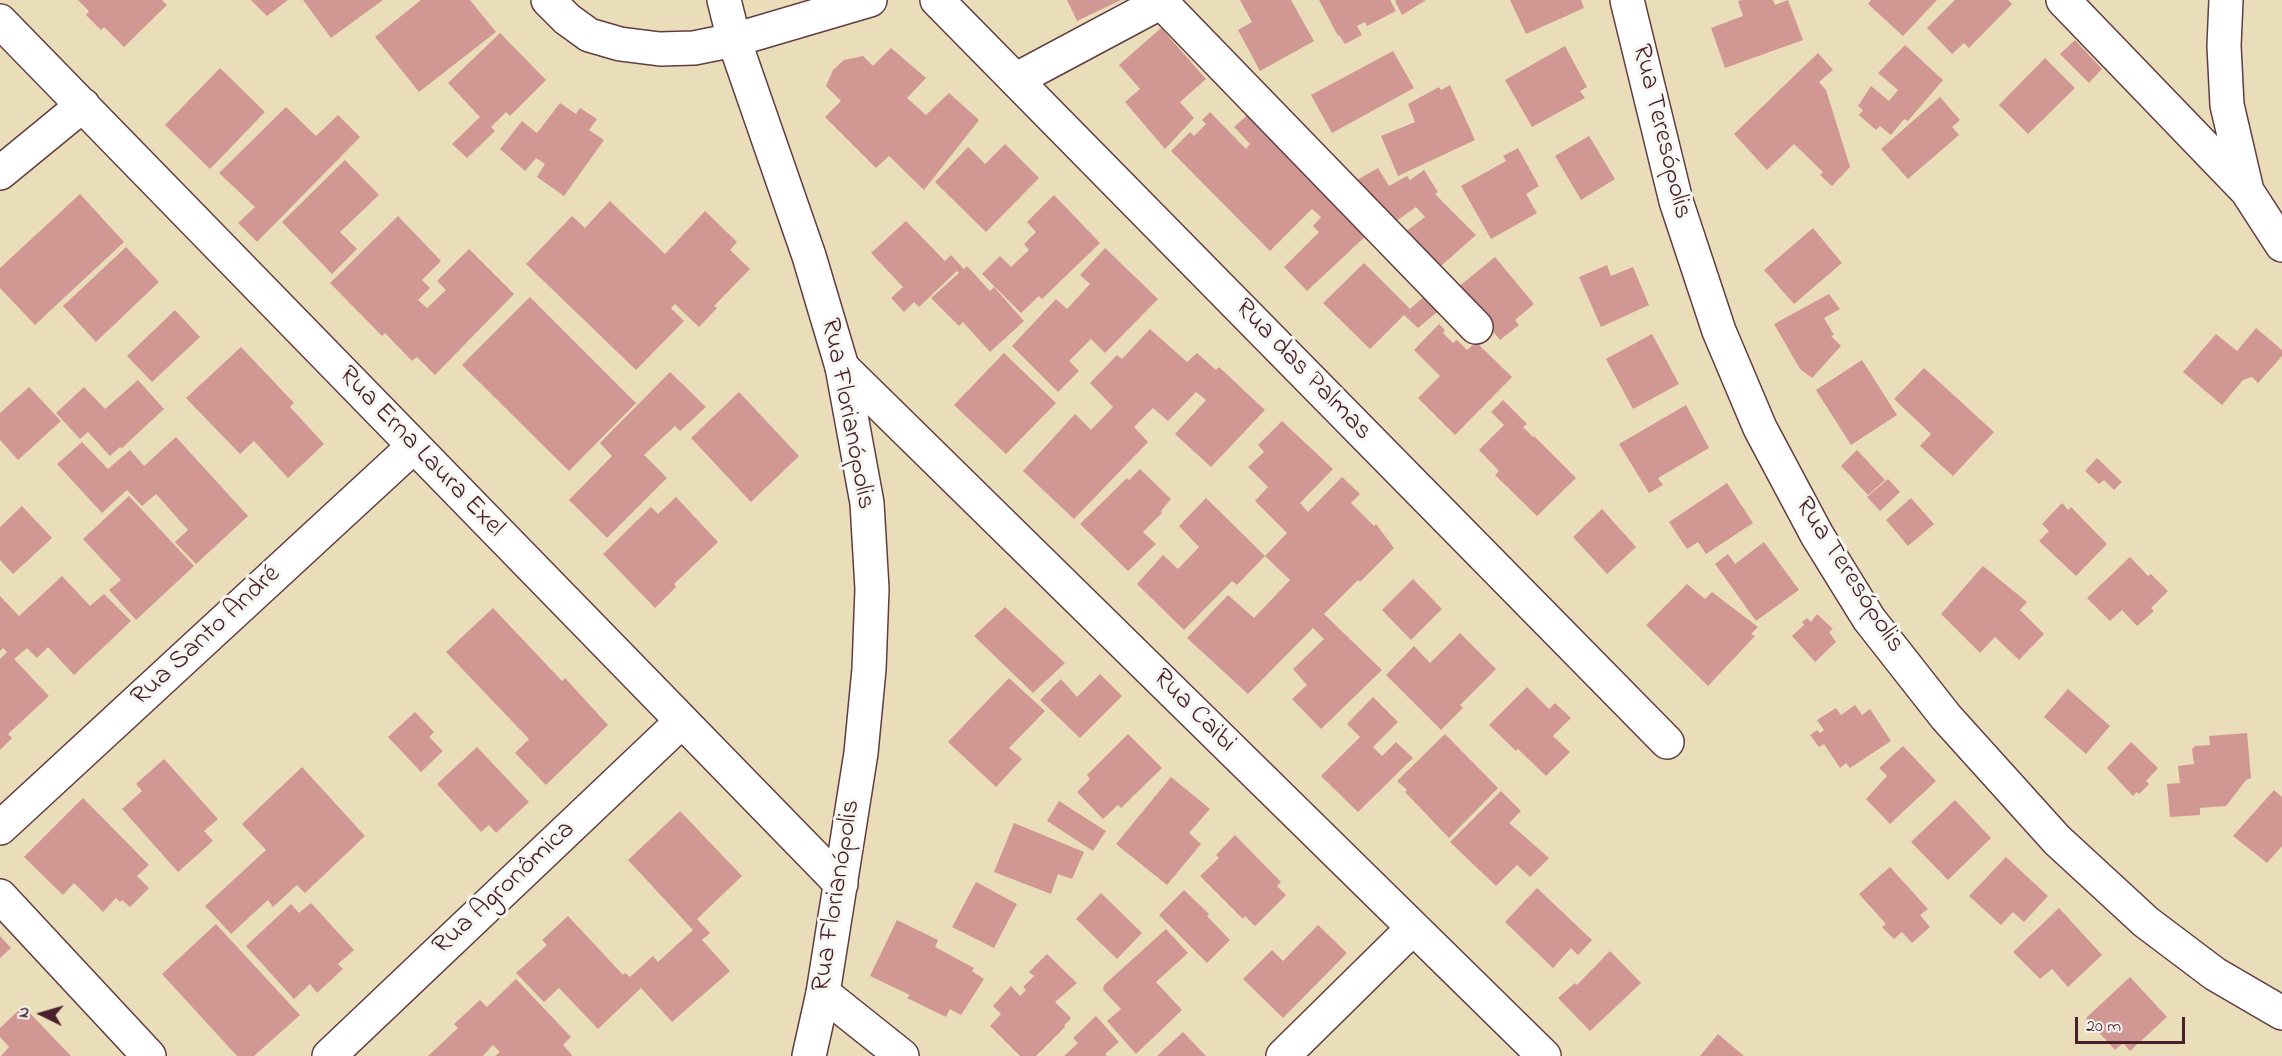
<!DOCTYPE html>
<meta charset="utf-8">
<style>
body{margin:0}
#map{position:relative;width:2282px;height:1056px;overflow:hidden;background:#e9deb9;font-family:"Indie Flower",sans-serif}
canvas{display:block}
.north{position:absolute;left:12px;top:984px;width:60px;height:60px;-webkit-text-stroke:4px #f6f6f2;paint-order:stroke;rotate:275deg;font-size:16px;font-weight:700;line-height:24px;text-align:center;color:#4a1f2b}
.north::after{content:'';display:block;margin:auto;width:21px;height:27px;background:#4a1f2b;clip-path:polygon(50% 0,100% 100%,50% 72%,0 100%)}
.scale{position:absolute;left:2075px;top:1017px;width:110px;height:27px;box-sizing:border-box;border:3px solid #4a1f2b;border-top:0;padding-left:8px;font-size:18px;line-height:21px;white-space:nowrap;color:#4a1f2b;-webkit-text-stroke:4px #f6f6f2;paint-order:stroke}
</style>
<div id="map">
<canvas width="2282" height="1056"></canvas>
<div class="north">N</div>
<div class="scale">20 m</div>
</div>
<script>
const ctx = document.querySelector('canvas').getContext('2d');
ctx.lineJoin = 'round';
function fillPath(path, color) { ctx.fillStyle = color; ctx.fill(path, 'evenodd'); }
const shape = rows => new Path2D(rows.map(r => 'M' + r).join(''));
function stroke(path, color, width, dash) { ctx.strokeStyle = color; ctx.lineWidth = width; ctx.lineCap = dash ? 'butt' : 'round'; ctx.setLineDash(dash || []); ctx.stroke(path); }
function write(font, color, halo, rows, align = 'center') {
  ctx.font = font + ' "Indie Flower",sans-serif'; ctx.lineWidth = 6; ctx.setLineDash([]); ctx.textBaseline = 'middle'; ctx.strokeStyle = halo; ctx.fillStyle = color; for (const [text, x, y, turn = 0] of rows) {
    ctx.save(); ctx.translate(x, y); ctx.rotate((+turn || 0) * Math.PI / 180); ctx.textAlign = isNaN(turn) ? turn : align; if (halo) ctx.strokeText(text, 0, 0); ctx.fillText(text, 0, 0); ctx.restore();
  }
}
const building = shape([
 [78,0,162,0,167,5,124,47,104,27,101,30,86,15,89,11],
 [251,0,288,0,267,16],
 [303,0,383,0,331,38],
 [421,0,470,0,496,32,419,92,375,37],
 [1067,0,1121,0,1077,21],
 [1240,0,1291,0,1314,41,1260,71,1238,30,1252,22],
 [1319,0,1390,0,1396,11,1367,26,1365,22,1357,26,1362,35,1345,44,1339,35,1338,36],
 [1426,0,1402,15,1395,1,1396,0],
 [1510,0,1581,0,1584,8,1526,34],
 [1742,0,1773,0,1775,5,1788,0,1803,40,1725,68,1711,28,1743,16,1738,1],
 [1871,0,1937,0,1903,36,1868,4],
 [1955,0,2008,0,2012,4,1969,48,1964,43,1952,54,1927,28],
 [1161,28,1206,79,1180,102,1194,118,1165,149,1125,102,1140,89,1119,65],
 [500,33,546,80,510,116,506,112,491,127,495,131,467,158,452,144,480,117,448,83],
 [2075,40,2102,69,2089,83,2060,54],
 [1905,45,1943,80,1908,121,1904,119,1891,135,1880,126,1876,130,1859,115,1863,110,1858,106,1871,86,1889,101,1898,90,1878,73],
 [1565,46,1587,87,1580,91,1585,98,1532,127,1505,80],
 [891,48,926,78,907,98,926,115,949,93,979,120,924,190,889,156,876,168,825,117,841,101,826,86,833,70,844,60,863,56,873,66],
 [1393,51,1414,88,1332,133,1311,95],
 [1818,53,1833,70,1819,82,1826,90,1850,167,1832,186,1820,175,1823,172,1794,144,1767,170,1734,134],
 [2045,58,2075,88,2028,134,1999,105],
 [220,68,265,112,210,169,165,125],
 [1450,85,1475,140,1398,176,1381,136,1415,122,1408,104,1439,87,1441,90],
 [1940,97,1960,120,1952,127,1959,135,1908,179,1881,149],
 [560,103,576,114,580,108,597,119,589,130,604,140,564,196,537,177,545,164,536,158,525,171,500,149,522,121,537,133],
 [286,107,316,136,338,115,360,137,257,242,238,223,255,207,219,173],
 [1210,112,1246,149,1250,144,1234,127,1251,112,1369,233,1307,291,1284,267,1319,232,1313,226,1321,217,1312,209,1270,251,1171,151,1190,132,1194,136,1206,124,1202,120],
 [1589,136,1615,179,1581,200,1555,156],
 [1005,144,1039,178,986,232,935,182,968,147,985,164],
 [1518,148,1539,186,1526,194,1537,213,1491,239,1461,186,1506,161,1503,156],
 [345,160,379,195,340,232,357,249,332,274,282,222],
 [1378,168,1389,186,1407,176,1410,180,1424,170,1438,192,1435,194,1476,235,1433,273,1400,236,1425,217,1416,207,1388,227,1355,181],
 [80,194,124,242,35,325,0,288,0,268],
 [1054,195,1100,243,1042,299,1039,296,1021,313,982,274,1000,256,1011,267,1029,250,1024,244,1036,232,1027,222],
 [610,201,665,254,705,211,737,242,730,250,750,269,714,306,717,308,699,327,675,304,671,308,684,321,636,370,526,264,572,216,585,228],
 [398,216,441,261,422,280,430,288,418,300,427,308,446,290,437,281,469,249,514,294,435,375,417,357,412,361,385,333,382,336,330,283],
 [906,221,945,261,951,255,964,269,967,266,990,291,994,287,1024,321,990,352,963,322,959,326,931,298,959,273,957,271,919,307,914,302,904,312,891,298,903,287,871,253],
 [1813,228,1842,263,1794,304,1764,270],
 [126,247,159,282,96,342,63,306],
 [1105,248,1158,299,1105,353,1091,339,1069,361,1079,371,1058,392,1012,346,1056,299,1067,309,1090,284,1080,275],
 [1495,257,1534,304,1515,320,1519,325,1500,340,1457,288],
 [1364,263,1410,309,1428,293,1442,308,1418,328,1404,315,1370,349,1323,303],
 [1607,265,1611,276,1633,267,1649,305,1601,327,1579,277],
 [1829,294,1840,309,1824,318,1834,335,1831,336,1841,346,1812,378,1800,369,1774,324],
 [530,297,636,403,569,471,462,365],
 [175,310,200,337,152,382,127,356],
 [1439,324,1445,330,1443,333,1453,343,1457,340,1467,350,1476,342,1512,377,1455,435,1418,398,1440,376,1414,350],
 [2256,328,2282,350,2282,356,2258,383,2252,377,2243,380,2222,405,2183,372,2216,334,2237,351],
 [1150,329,1187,362,1197,353,1216,370,1219,367,1265,410,1211,467,1175,434,1206,400,1196,392,1168,421,1153,408,1134,427,1148,442,1074,519,1023,471,1075,414,1091,430,1113,407,1090,383,1117,355,1122,359],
 [1652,334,1679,384,1633,409,1606,359],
 [241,347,294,403,290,407,324,444,288,478,254,441,240,454,186,398],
 [1004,353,1056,403,1006,454,954,405],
 [1862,360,1897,415,1851,445,1816,390],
 [1924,368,1994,432,1953,476,1920,446,1931,434,1894,399],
 [670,372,706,407,680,431,675,426,644,455,667,478,607,538,569,500,612,456,600,443],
 [138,380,164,409,122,448,120,447,110,456,88,432,80,439,56,413,84,387,105,409],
 [29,387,61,421,18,460,0,440,0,413],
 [739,392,799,456,751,502,691,438],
 [1503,400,1527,424,1523,427,1533,437,1534,436,1576,478,1537,516,1495,475,1499,471,1479,450,1504,425,1491,412],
 [1686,405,1709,448,1658,478,1663,485,1649,493,1619,444],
 [1282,421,1333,469,1300,503,1308,512,1342,477,1360,494,1351,503,1374,526,1376,524,1394,548,1360,582,1358,580,1324,614,1382,670,1321,729,1292,699,1307,685,1293,669,1324,639,1313,628,1248,694,1187,638,1228,595,1254,618,1290,580,1265,556,1237,585,1232,581,1184,630,1137,584,1163,555,1178,569,1199,547,1179,526,1206,498,1265,556,1287,533,1255,501,1268,487,1248,467,1264,452,1258,445],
 [176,437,248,516,196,564,175,542,188,530,156,494,142,506,127,490,102,513,57,464,82,442,108,469,130,450,144,466],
 [1857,450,1885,480,1868,495,1841,466],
 [2097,458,2122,482,2114,490,2104,480,2099,484,2085,471],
 [1140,469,1171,499,1161,511,1162,513,1143,532,1156,544,1128,571,1080,524,1127,478,1129,480],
 [1888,479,1900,492,1880,511,1867,497],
 [1727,483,1753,523,1706,554,1698,542,1687,549,1669,522],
 [129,496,194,566,136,620,109,590,121,580,83,539],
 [676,497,718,542,674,584,676,587,655,608,603,554,651,507,658,514],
 [1911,498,1934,524,1908,546,1886,520],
 [2062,503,2068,510,2071,507,2107,544,2076,576,2039,541,2049,531,2042,524],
 [22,506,52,538,13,574,0,560,0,527],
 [1602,509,1636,547,1607,574,1573,537],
 [1764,542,1799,590,1756,621,1715,564,1728,554,1735,564],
 [2130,557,2148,576,2151,574,2168,591,2151,608,2154,611,2137,626,2122,610,2110,621,2087,598],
 [1983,566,2027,602,2020,610,2044,634,2019,660,1995,637,1980,653,1941,614],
 [62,576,90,606,104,594,131,621,74,675,48,647,37,658,27,648,14,659,49,696,8,734,12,738,0,750,0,659,7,652,3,648,0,651,0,596,19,616],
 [1413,579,1442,609,1411,640,1382,610],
 [1687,584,1705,599,1712,592,1758,627,1751,634,1755,636,1708,686,1646,625],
 [1005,607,1065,663,1033,693,974,636],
 [493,608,562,681,565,678,608,725,546,785,515,753,529,739,446,652],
 [1817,614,1833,629,1829,632,1836,642,1815,662,1792,636,1804,625,1802,622,1807,618,1811,622],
 [1460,633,1496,669,1460,705,1463,708,1441,730,1386,675,1414,646,1430,663],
 [1100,674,1122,696,1080,738,1040,700,1061,679,1077,697],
 [1009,678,1045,711,1009,748,1022,759,996,787,948,742],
 [1527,687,1549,709,1555,703,1571,718,1553,736,1570,752,1546,776,1518,749,1516,751,1489,725],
 [2068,689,2110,726,2086,754,2044,717],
 [1373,697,1398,722,1373,747,1382,756,1396,742,1413,758,1358,812,1321,776,1360,737,1347,724],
 [1855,705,1862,715,1870,709,1891,741,1850,768,1846,763,1840,768,1824,744,1819,747,1810,735,1817,730,1820,733,1824,730,1817,720,1836,708,1841,715],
 [415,712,434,732,429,737,443,751,421,772,388,737],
 [2247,733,2251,778,2246,780,2226,806,2200,808,2200,815,2170,817,2167,784,2180,783,2178,766,2194,764,2192,749,2195,746,2210,745,2209,736],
 [1128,734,1162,768,1121,808,1118,805,1103,819,1077,792,1090,779,1087,775],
 [1445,734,1498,788,1449,838,1405,792,1407,790,1397,781],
 [2131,742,2158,768,2146,781,2149,784,2139,794,2137,792,2133,796,2107,768],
 [1903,746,1936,781,1890,824,1866,799,1887,776,1879,768],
 [477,747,529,802,496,833,489,825,481,832,437,784],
 [164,759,218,819,204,831,213,841,178,872,122,809,142,791,136,784],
 [302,767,365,836,305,893,297,885,273,907,268,900,231,934,205,906,266,850,242,824],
 [1171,777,1210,809,1189,833,1201,844,1167,885,1116,844],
 [2274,790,2282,797,2282,846,2267,863,2233,836],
 [1501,791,1521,811,1509,823,1549,858,1530,877,1517,865,1496,886,1450,842],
 [83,798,149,865,137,876,149,888,130,907,122,900,120,902,116,898,103,912,74,883,63,895,24,857],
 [1955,800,1991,838,1948,880,1911,842],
 [1059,801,1106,831,1093,851,1047,821],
 [680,811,742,876,697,919,710,933,702,940,730,971,672,1022,641,988,598,1029,559,988,544,1002,516,973,547,945,542,940,568,916,623,975,625,973,630,977,653,956,658,962,693,930,628,860],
 [1014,823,1084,852,1072,879,1058,874,1051,894,994,872],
 [1235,835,1281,882,1277,886,1286,895,1255,926,1245,916,1243,919,1200,876,1219,858,1216,855],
 [2006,857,2048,896,2024,922,2013,912,2001,925,1969,896],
 [1890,867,1928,909,1920,915,1930,927,1912,943,1902,932,1894,939,1882,927,1886,924,1859,894],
 [976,882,1017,904,994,948,952,927],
 [1537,888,1592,940,1578,955,1571,948,1553,968,1505,922],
 [1184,890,1209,914,1207,916,1230,940,1207,963,1159,915],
 [1101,893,1142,933,1117,959,1076,919],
 [311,903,354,950,338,964,343,969,317,993,310,984,294,999,246,946,291,904,299,913],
 [2059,908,2102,955,2068,987,2052,969,2040,979,2013,952],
 [897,920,938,940,935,947,974,968,972,971,984,979,961,1015,950,1009,946,1017,907,998,910,995,870,976],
 [216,924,300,1015,254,1056,237,1056,162,974],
 [1318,925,1347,953,1283,1018,1243,979,1272,950,1283,961],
 [1166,929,1188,953,1156,982,1182,1010,1136,1054,1107,1021,1121,1009,1103,990,1104,985],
 [0,936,11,948,0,958],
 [1610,951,1641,983,1590,1031,1558,998,1575,983,1577,985],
 [1047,954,1077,983,1055,1002,1071,1018,1064,1026,1065,1027,1036,1056,1020,1056,990,1026,1001,1014,993,1006,1011,986,1020,996,1026,990,1023,987,1034,976,1029,972],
 [2130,977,2167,1017,2130,1051,2123,1043,2115,1050,2086,1018],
 [516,979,571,1037,563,1045,572,1055,571,1056,495,1056,500,1052,493,1045,483,1056,428,1056,458,1028,454,1024,480,1000,487,1007],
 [23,1006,71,1056,1,1056,9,1047,0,1037,0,1028],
 [1096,1016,1119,1042,1105,1054,1107,1056,1064,1056,1078,1043,1073,1038],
 [1183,1032,1206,1056,1157,1056],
 [1718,1034,1744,1056,1700,1056]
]);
const street = shape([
 [548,0,567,19,589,35,620,44,660,49,694,48,734,40,870,0],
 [937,0,1667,742],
 [1627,0,1676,201,1719,331,1760,428,1817,535,1869,619,1946,717,2057,840,2146,922,2215,974,2282,1013],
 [2063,0,2247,191,2282,245],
 [2226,0,2224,46,2227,105,2247,191],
 [1161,2,1476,327],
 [0,21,841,884],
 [1017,79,1165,0],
 [0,173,83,105],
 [842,367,1544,1056],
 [0,828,414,446],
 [0,896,149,1056],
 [823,993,902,1056],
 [329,1056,682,721],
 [1283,1056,1413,928]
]);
const secondary = shape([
 [724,0,734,40,809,256,842,367,867,503,872,589,869,669,861,753,823,993,809,1056]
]);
const streetNames = [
 ["Rua Teresópolis",1660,132,76],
 ["Rua das Palmas",1302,371,46],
 ["Rua Florianópolis",846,414,79],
 ["Rua Erna Laura Exel",420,453,46],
 ["Rua Teresópolis",1848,576,57],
 ["Rua Santo André",207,637,-43],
 ["Rua Caibi",1193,712,45],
 ["Rua Agronômica",505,889,-43],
 ["Rua Florianópolis",838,896,-81]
];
fillPath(building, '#d19893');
stroke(street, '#623c40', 36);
stroke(secondary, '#623c40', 36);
stroke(street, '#fff', 33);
stroke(secondary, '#fff', 33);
write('27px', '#4a1f2b', '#f6f6f2', streetNames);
</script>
